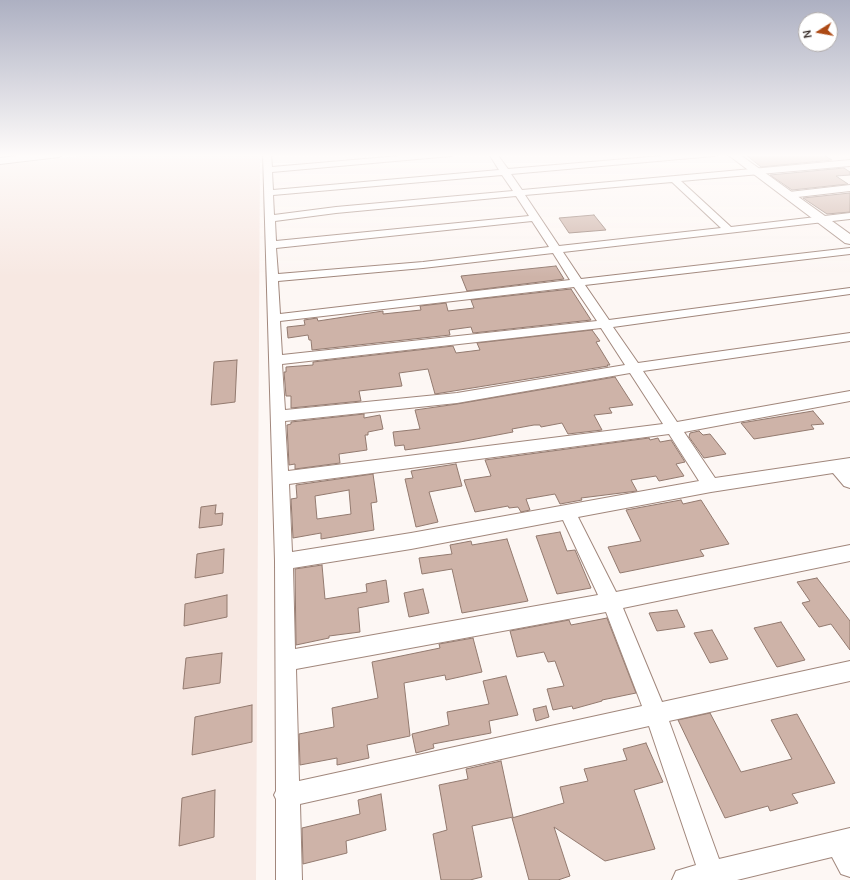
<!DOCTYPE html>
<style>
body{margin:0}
#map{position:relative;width:850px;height:880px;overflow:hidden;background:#fdf7f4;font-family:Manrope,sans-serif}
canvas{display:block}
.north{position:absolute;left:798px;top:12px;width:40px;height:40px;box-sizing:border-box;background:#fff;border:1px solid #b0abaa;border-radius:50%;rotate:259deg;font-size:11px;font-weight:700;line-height:16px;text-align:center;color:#392e2a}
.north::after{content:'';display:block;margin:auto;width:14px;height:18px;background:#ad4a15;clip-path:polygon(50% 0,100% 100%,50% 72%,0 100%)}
</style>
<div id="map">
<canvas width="850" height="880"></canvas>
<div class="north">N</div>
</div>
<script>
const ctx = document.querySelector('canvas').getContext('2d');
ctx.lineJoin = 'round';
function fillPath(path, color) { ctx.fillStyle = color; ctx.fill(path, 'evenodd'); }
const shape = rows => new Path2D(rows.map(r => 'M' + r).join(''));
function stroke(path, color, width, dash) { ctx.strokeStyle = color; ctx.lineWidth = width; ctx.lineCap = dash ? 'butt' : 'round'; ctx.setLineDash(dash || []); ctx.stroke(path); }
const built = shape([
 [99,154,260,154,256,880,0,880,0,165]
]);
const building = shape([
 [745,154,822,154,832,160,761,167,745,154],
 [844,168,850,172,850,175,836,176,848,184,792,190,770,175,844,168],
 [850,193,850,212,827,214,803,198,850,193],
 [594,215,606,230,569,233,559,218,594,215],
 [556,266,564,279,467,291,461,276,556,266],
 [571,289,591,320,473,333,471,327,449,330,450,335,312,350,311,340,309,340,308,335,288,338,287,327,305,325,304,320,317,318,318,321,383,311,383,314,421,310,420,306,446,303,448,311,474,308,471,300,571,289],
 [592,330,600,341,596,342,610,365,607,365,608,366,435,394,428,369,399,373,402,386,359,391,361,401,291,408,291,396,286,396,284,372,286,372,286,367,313,365,313,362,453,346,456,353,480,350,477,343,592,330],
 [237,360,235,402,211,405,214,362,237,360],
 [615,377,633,405,609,408,612,413,594,415,602,430,568,434,562,423,541,427,540,425,534,425,512,429,513,432,460,442,405,450,404,445,395,446,393,432,420,429,415,410,457,404,615,377],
 [813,411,824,424,811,425,814,429,754,439,741,423,813,411],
 [364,414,364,418,380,415,383,429,368,432,368,435,365,435,367,450,339,454,340,463,295,469,295,464,289,465,287,425,291,424,291,422,364,414],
 [699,431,703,435,710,434,726,454,704,458,689,437,690,433,699,431],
 [649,438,650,440,658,438,660,442,671,440,685,462,676,464,684,476,659,481,656,476,631,480,637,491,581,498,582,500,560,504,555,494,526,499,530,510,521,512,518,507,509,508,508,506,475,512,464,480,491,476,485,460,649,438],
 [456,464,462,486,429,492,438,522,416,527,405,479,413,478,411,471,456,464],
 [373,474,377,502,371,503,374,530,321,539,321,533,293,538,291,499,297,498,296,485,373,474],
 [349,490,351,514,317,519,315,496,349,490],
 [681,500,683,504,701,500,729,544,700,550,704,556,620,573,608,547,641,541,626,510,681,500],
 [216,505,215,514,223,513,222,525,199,528,201,507,216,505],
 [560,532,567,551,575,550,591,588,557,594,536,536,560,532],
 [507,539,528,601,462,613,452,569,422,574,419,558,452,554,450,545,471,541,472,545,507,539],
 [224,549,223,573,195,578,197,554,224,549],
 [322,565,325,599,367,592,366,584,386,580,389,602,358,608,360,632,329,636,329,638,296,645,295,569,322,565],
 [817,578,850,621,850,650,831,624,819,627,802,603,810,601,797,582,817,578],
 [423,589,429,613,409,617,404,593,423,589],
 [227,595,227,617,184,626,185,604,227,595],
 [677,610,685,627,657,631,649,613,677,610],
 [607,618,636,693,602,700,602,701,573,709,572,706,553,710,547,689,564,686,555,661,548,662,544,652,517,657,510,631,569,620,571,625,607,618],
 [781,622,805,660,777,667,754,628,781,622],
 [712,630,728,659,710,663,694,633,712,630],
 [473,638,482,672,446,680,445,675,404,683,410,736,367,745,369,758,337,765,337,758,300,765,299,734,334,727,332,708,378,698,372,662,440,648,439,644,473,638],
 [222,653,220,683,183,689,186,658,222,653],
 [506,676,518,715,489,721,491,733,433,744,434,748,416,753,412,734,449,725,447,712,489,704,483,681,506,676],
 [252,705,252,742,192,755,195,717,252,705],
 [546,706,549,717,536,721,533,709,546,706],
 [710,713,741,772,792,759,771,720,797,714,835,783,792,794,798,803,770,811,768,806,725,818,678,720,710,713],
 [646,743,663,782,634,790,655,849,605,861,554,827,570,876,558,880,529,880,512,818,564,803,560,787,588,781,584,769,627,760,623,749,646,743],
 [501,761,513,817,472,826,482,877,470,880,441,880,433,834,447,830,439,785,468,779,466,769,501,761],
 [215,790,214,837,179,846,182,798,215,790],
 [381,794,386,830,346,841,347,853,303,864,302,828,360,814,358,800,381,794]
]);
const minor = shape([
 [263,154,271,154,272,167,422,154,455,154,451,156,272,172,273,190,499,170,489,154,497,154,508,169,685,154,718,154,714,156,511,174,522,190,850,160,850,166,681,181,731,227,850,213,850,219,563,252,581,279,850,248,850,254,585,285,609,320,850,288,850,294,613,327,638,363,850,333,850,341,643,371,677,422,850,391,850,401,684,432,715,478,850,458,850,488,844,486,833,473,711,492,578,517,616,592,850,545,850,561,623,608,662,702,850,661,850,681,669,721,719,859,850,828,850,877,841,874,832,857,737,880,672,880,676,871,696,865,649,726,300,804,302,880,276,880,276,799,274,795,276,791,275,561,263,154],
 [502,175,513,191,336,207,274,215,273,195,502,175],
 [672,182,721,228,559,246,525,195,672,182],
 [516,196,529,216,276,241,275,221,336,213,516,196],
 [532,221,549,247,423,262,278,274,276,248,532,221],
 [553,253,570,280,280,314,278,281,423,268,553,253],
 [574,287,597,321,282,355,280,321,574,287],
 [601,328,625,365,457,393,285,410,282,364,601,328],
 [630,373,663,424,288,471,285,421,457,403,630,373],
 [669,434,699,481,411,533,292,552,289,484,669,434],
 [563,520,598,595,295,649,293,568,411,549,563,520],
 [606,612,642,706,299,781,296,669,606,612],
 [850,185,850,191,789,198,784,195,789,192,850,185]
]);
const tertiary = shape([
 [32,154,64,154,59,157,0,164,0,158,32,154],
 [727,154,739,154,850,234,850,244,845,243,727,154]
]);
fillPath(built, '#f7e8e2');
fillPath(building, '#ceb3a8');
stroke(building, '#937a6f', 1);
stroke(minor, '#a1877c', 2);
stroke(tertiary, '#a1877c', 2);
fillPath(minor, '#fff');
fillPath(tertiary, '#fff');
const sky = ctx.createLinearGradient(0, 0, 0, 277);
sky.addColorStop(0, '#adb0c2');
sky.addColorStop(0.56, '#fefbfa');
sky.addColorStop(1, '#fefbfa00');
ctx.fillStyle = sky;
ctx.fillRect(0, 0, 850, 277);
</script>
